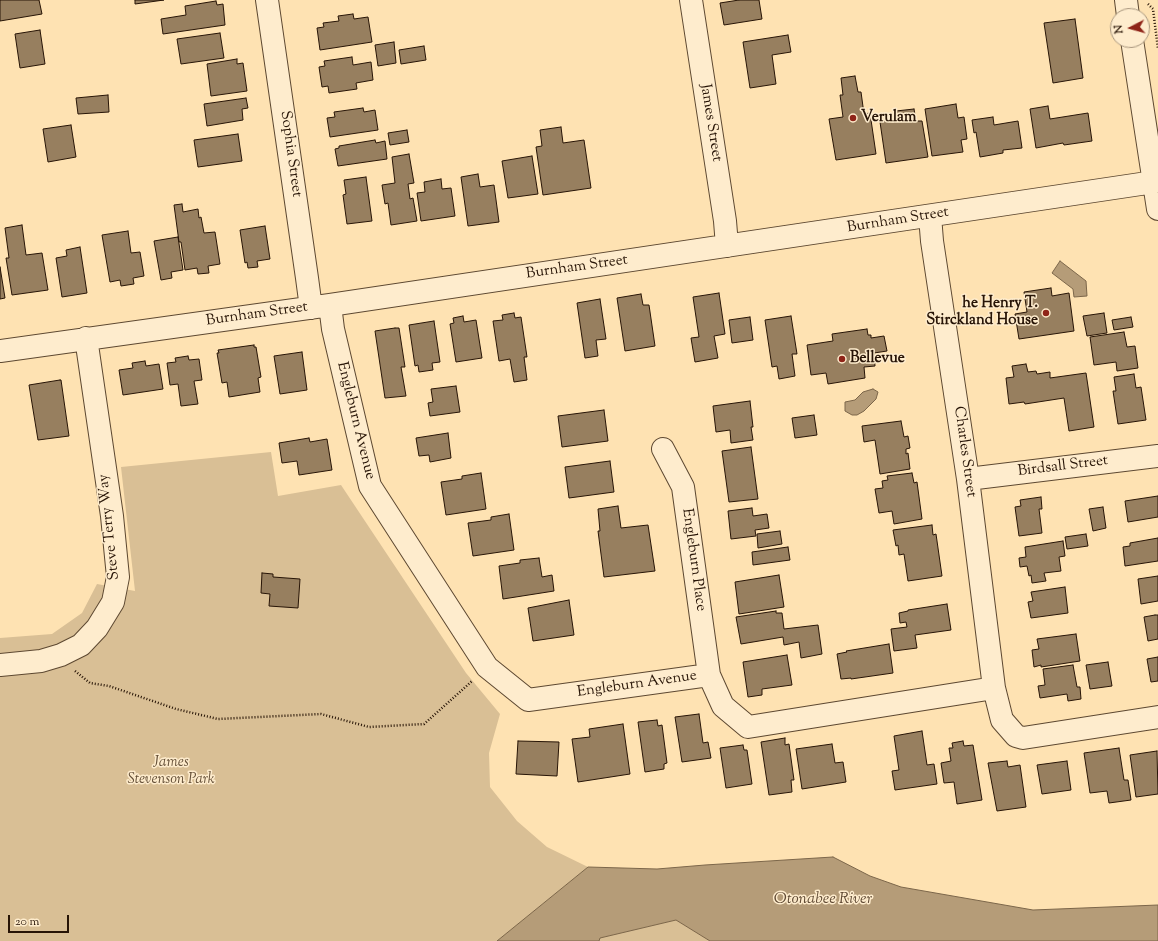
<!DOCTYPE html>
<style>
body{margin:0}
#map{position:relative;width:1158px;height:941px;overflow:hidden;background:#fee2b2;font-family:"Sorts Mill Goudy",serif}
canvas{display:block}
.north{position:absolute;left:1110px;top:8px;width:40px;height:40px;box-sizing:border-box;background:#feeccd;border:1px solid #a8967d;border-radius:50%;rotate:264deg;font-size:11px;font-weight:700;line-height:16px;text-align:center;color:#271406}
.north::after{content:'';display:block;margin:auto;width:14px;height:18px;background:#8f2418;clip-path:polygon(50% 0,100% 100%,50% 72%,0 100%)}
.scale{position:absolute;left:8px;top:915px;width:61px;height:18px;box-sizing:border-box;border:2px solid #271406;border-top:0;padding-left:5px;font-size:12px;line-height:14px;white-space:nowrap;color:#271406;-webkit-text-stroke:3px #feeccd;paint-order:stroke}
</style>
<div id="map">
<canvas width="1158" height="941"></canvas>
<div class="north">N</div>
<div class="scale">20 m</div>
</div>
<script>
const ctx = document.querySelector('canvas').getContext('2d');
ctx.lineJoin = 'round';
function fillPath(path, color) { ctx.fillStyle = color; ctx.fill(path, 'evenodd'); }
const shape = rows => new Path2D(rows.map(r => 'M' + r).join(''));
function stroke(path, color, width, dash) { ctx.strokeStyle = color; ctx.lineWidth = width; ctx.lineCap = dash ? 'butt' : 'round'; ctx.setLineDash(dash || []); ctx.stroke(path); }
function write(font, color, halo, rows, align = 'center') {
  ctx.font = font + ' "Sorts Mill Goudy",serif'; ctx.lineWidth = 3; ctx.setLineDash([]); ctx.textBaseline = 'middle'; ctx.strokeStyle = halo; ctx.fillStyle = color; for (const [text, x, y, turn = 0] of rows) {
    ctx.save(); ctx.translate(x, y); ctx.rotate((+turn || 0) * Math.PI / 180); ctx.textAlign = isNaN(turn) ? turn : align; if (halo) ctx.strokeText(text, 0, 0); ctx.fillText(text, 0, 0); ctx.restore();
  }
}
const green = shape([
 [271,452,278,496,341,485,466,673,500,714,489,753,490,787,517,821,547,847,588,867,497,941,0,941,0,638,52,634,82,613,97,584,135,591,121,467],
 [676,920,710,941,599,941,599,938]
]);
const water = shape([
 [1060,261,1086,281,1087,296,1074,297,1073,289,1052,273,1060,261],
 [873,389,878,392,876,399,864,411,857,415,852,415,845,411,845,402,855,400,863,392,873,389],
 [833,857,870,876,901,887,1033,910,1158,905,1158,941,710,941,676,920,600,938,599,941,497,941,588,867,657,869,705,865,833,857]
]);
const building = shape([
 [0,0,39,0,42,14,0,21,0,0],
 [135,0,164,0,135,4,135,0],
 [739,0,759,0,762,19,724,25,720,3,739,0],
 [216,1,217,5,223,4,225,25,163,34,161,19,186,15,185,6,216,1],
 [353,14,354,19,368,17,372,42,320,50,317,28,324,27,323,23,339,21,338,16,353,14],
 [1075,19,1083,78,1053,83,1044,23,1075,19],
 [40,30,45,64,20,68,15,34,40,30],
 [220,33,224,58,181,64,177,39,220,33],
 [788,35,791,52,772,55,776,84,750,88,743,42,788,35],
 [394,42,396,63,378,66,375,45,394,42],
 [424,46,426,60,401,64,399,50,424,46],
 [352,57,353,65,371,62,373,80,356,83,357,89,329,93,328,86,322,87,319,67,325,66,324,61,352,57],
 [237,59,237,64,243,63,247,91,211,96,207,64,237,59],
 [855,76,858,92,861,92,864,114,870,113,876,154,836,160,829,119,843,117,840,95,843,95,841,78,855,76],
 [108,95,109,112,78,114,76,98,108,95],
 [246,98,248,108,242,109,243,120,207,126,204,104,246,98],
 [956,104,958,118,964,117,967,139,961,140,963,152,932,156,925,109,956,104],
 [1048,106,1050,119,1088,113,1092,141,1064,145,1063,143,1036,148,1030,109,1048,106],
 [363,108,364,112,375,110,378,130,330,137,327,118,335,117,334,112,363,108],
 [914,109,916,121,922,121,928,157,886,163,880,122,897,120,896,111,914,109],
 [993,117,994,125,1018,121,1022,148,1003,150,1003,153,980,157,976,132,974,133,972,120,993,117],
 [71,125,76,157,48,162,43,129,71,125],
 [561,127,563,143,584,140,591,188,543,195,536,147,542,146,540,130,561,127],
 [407,130,409,142,390,145,388,133,407,130],
 [238,134,242,161,198,167,194,140,238,134],
 [375,140,376,143,385,141,387,159,338,166,335,149,339,148,339,146,375,140],
 [409,154,414,183,408,184,410,199,413,198,417,221,391,225,388,203,385,204,382,185,395,183,392,157,409,154],
 [532,156,538,194,508,198,502,161,532,156],
 [478,174,480,187,494,185,499,222,468,226,461,177,478,174],
 [366,177,372,221,347,224,343,195,346,194,344,180,366,177],
 [441,179,442,189,451,188,455,216,421,221,417,193,425,192,424,182,441,179],
 [182,204,183,212,198,209,199,218,201,217,204,233,215,232,220,264,208,266,209,273,198,274,197,268,185,270,181,242,179,242,174,205,182,204],
 [22,225,26,255,42,253,48,290,12,295,6,258,9,258,5,228,22,225],
 [265,226,270,259,257,261,258,267,248,268,247,262,245,263,240,230,265,226],
 [128,231,131,253,140,252,144,276,133,278,134,284,121,286,120,280,110,282,102,235,128,231],
 [178,237,183,270,171,272,172,278,161,280,154,241,178,237],
 [80,247,87,293,62,297,56,258,67,256,66,250,80,247],
 [0,267,5,298,0,299,0,267],
 [1051,288,1052,296,1069,293,1074,331,1019,339,1015,314,1027,312,1024,292,1051,288],
 [719,293,725,334,714,336,718,358,695,362,691,338,699,337,693,297,719,293],
 [641,294,643,305,649,305,655,346,625,351,617,298,641,294],
 [600,299,606,339,596,340,598,356,585,358,577,303,600,299],
 [514,313,515,318,521,317,527,357,524,357,527,380,514,382,510,359,499,361,493,321,503,320,502,315,514,313],
 [1104,313,1107,333,1087,336,1083,316,1104,313],
 [463,316,464,322,476,320,482,358,456,362,450,324,454,323,453,318,463,316],
 [791,316,797,354,792,354,795,376,779,379,777,366,772,367,765,320,791,316],
 [750,317,753,340,732,343,729,320,750,317],
 [1131,317,1133,327,1114,330,1112,320,1131,317],
 [434,321,440,362,432,363,433,370,419,372,418,365,415,366,409,325,434,321],
 [395,328,399,328,405,367,401,367,406,396,385,398,375,331,395,328],
 [867,329,868,335,871,335,871,338,884,336,887,351,874,353,875,366,864,367,865,378,828,384,826,373,811,375,807,345,833,341,832,334,867,329],
 [1124,332,1127,347,1135,346,1138,368,1117,371,1116,362,1094,365,1090,337,1124,332],
 [254,345,254,347,256,347,261,377,258,378,260,392,229,397,227,382,222,383,217,353,219,353,218,350,254,345],
 [302,352,307,390,280,394,274,356,302,352],
 [188,356,189,360,199,359,202,380,194,381,198,404,181,406,178,384,170,385,167,363,176,362,175,358,188,356],
 [145,361,146,366,159,364,163,389,123,395,119,370,133,368,132,363,145,361],
 [1026,364,1028,372,1036,371,1037,374,1050,372,1050,378,1086,373,1094,427,1069,431,1064,398,1025,404,1024,402,1009,404,1006,378,1014,377,1012,366,1026,364],
 [1134,374,1136,388,1141,387,1146,420,1118,424,1113,391,1116,391,1114,377,1134,374],
 [60,380,61,380,69,436,38,440,29,385,60,380],
 [456,386,460,412,430,416,428,403,433,402,431,389,456,386],
 [750,401,753,427,751,427,753,440,731,443,730,430,716,432,713,406,750,401],
 [604,410,608,441,562,447,558,416,604,410],
 [814,415,817,435,795,438,792,418,814,415],
 [901,421,904,437,908,436,910,448,906,449,906,454,908,453,910,469,880,474,875,440,864,442,862,426,901,421],
 [448,433,451,458,430,462,429,455,419,456,416,438,448,433],
 [309,438,310,442,327,439,332,470,299,475,297,461,282,463,279,443,309,438],
 [751,447,758,499,729,502,722,451,751,447],
 [610,461,614,492,569,498,565,467,610,461],
 [481,473,486,509,446,515,441,482,462,479,462,476,481,473],
 [912,473,914,483,917,482,922,519,894,524,892,511,879,513,875,489,883,488,882,481,888,480,887,476,912,473],
 [1158,496,1158,517,1128,522,1125,501,1158,496],
 [1041,497,1042,509,1039,509,1042,533,1019,536,1015,507,1021,506,1020,500,1041,497],
 [618,506,621,528,648,525,655,571,604,577,598,531,600,531,598,509,618,506],
 [1103,507,1106,528,1093,531,1089,509,1103,507],
 [752,508,753,516,767,514,769,528,755,530,756,536,731,539,728,511,752,508],
 [509,514,514,550,473,556,468,523,491,520,491,517,509,514],
 [932,525,933,535,936,534,942,576,908,581,904,554,899,555,898,545,896,546,893,530,932,525],
 [780,531,782,544,758,548,757,534,780,531],
 [1086,534,1088,546,1067,549,1065,537,1086,534],
 [1158,538,1158,561,1125,566,1123,547,1130,546,1130,543,1158,538],
 [1063,541,1065,556,1059,557,1061,571,1044,573,1046,581,1032,583,1031,575,1029,576,1027,566,1020,567,1019,558,1026,557,1025,547,1063,541],
 [788,547,790,560,753,565,752,552,788,547],
 [539,558,542,577,552,575,554,591,503,599,499,566,520,563,520,560,539,558],
 [262,573,273,574,273,577,300,579,298,608,269,606,270,594,261,593,262,573],
 [779,575,784,607,739,614,735,582,779,575],
 [1158,576,1158,601,1141,604,1138,579,1158,576],
 [1065,587,1068,613,1031,618,1028,602,1033,601,1031,592,1065,587],
 [569,600,574,635,533,641,528,608,569,600],
 [947,604,951,630,915,635,917,648,894,651,891,629,907,627,906,622,900,623,899,613,908,611,908,610,947,604],
 [776,611,776,613,782,613,784,629,818,625,822,654,801,658,799,642,784,645,783,637,741,644,736,617,776,611],
 [1155,615,1158,615,1158,639,1148,641,1144,617,1155,615],
 [1076,634,1080,661,1041,667,1041,665,1034,667,1032,650,1039,649,1037,639,1076,634],
 [889,644,893,673,851,679,851,678,841,679,837,654,847,652,846,651,889,644],
 [787,655,792,685,762,689,762,695,748,697,743,662,787,655],
 [1158,657,1158,681,1151,682,1147,659,1158,657],
 [1108,662,1112,686,1090,689,1086,665,1108,662],
 [1073,665,1077,687,1080,687,1081,699,1068,701,1067,694,1040,698,1038,686,1045,685,1043,669,1073,665],
 [699,714,703,743,708,742,711,758,682,762,675,717,699,714],
 [657,720,658,726,662,725,667,763,664,764,664,769,645,772,638,722,657,720],
 [623,724,630,774,578,782,572,739,590,737,589,729,623,724],
 [922,731,927,765,934,764,937,784,895,790,892,771,899,770,894,736,922,731],
 [785,738,785,745,789,744,794,780,791,780,792,792,769,795,761,742,785,738],
 [518,741,559,742,557,776,516,774,518,741],
 [963,741,964,746,973,745,982,800,957,804,954,782,944,783,941,763,951,761,949,748,953,748,952,743,963,741],
 [832,744,835,763,843,762,846,782,802,789,796,749,832,744],
 [743,745,744,750,747,750,752,784,726,788,720,748,743,745],
 [1119,748,1124,780,1128,780,1131,800,1109,803,1107,791,1090,793,1084,753,1119,748],
 [1157,751,1158,794,1136,797,1130,755,1157,751],
 [1007,761,1008,767,1020,765,1026,807,997,811,988,763,1007,761],
 [1067,761,1071,790,1042,794,1037,765,1067,761]
]);
const path = shape([
 [1148,4,1153,9,1158,49],
 [75,671,90,683,109,686,176,709,218,719,321,714,369,727,424,724,472,681]
]);
const minor = shape([
 [267,0,307,278,311,308],
 [691,0,725,221,727,246],
 [1126,0,1128,16],
 [1132,40,1158,209],
 [930,216,932,241,968,479,994,688],
 [330,305,333,329,370,486,487,667,528,700,709,675,723,706,748,727,994,688,1002,720,1016,736,1023,738,1158,717],
 [0,351,330,305,1154,182],
 [663,449,683,487,709,675],
 [968,479,1158,456],
 [0,665,41,661,61,655,81,645,97,628,113,602,118,577,112,516,86,338]
]);
const markers = [
 [853,118,4,"#8f2418"],
 [1046,313,4,"#8f2418"],
 [842,359,4,"#8f2418"]
];
const poiNames = [
 ["Verulam",861,118],
 ["he Henry T.",1038,304,"right"],
 ["Stirckland House",1038,321,"right"],
 ["Bellevue",850,359]
];
const streetNames = [
 ["James Street",710,123,81],
 ["Sophia Street",290,154,82],
 ["Burnham Street",898,221,-9],
 ["Burnham Street",577,268,-8],
 ["Burnham Street",257,315,-8],
 ["Engleburn Avenue",355,421,76],
 ["Charles Street",964,452,82],
 ["Birdsall Street",1063,467,-7],
 ["Steve Terry Way",110,527,-96],
 ["Engleburn Place",693,560,82],
 ["Engleburn Avenue",637,685,-8]
];
const parkNames = [
 ["James",171,763],
 ["Stevenson Park",171,780]
];
const waterNames = [
 ["Otonabee River",823,900]
];
fillPath(green, '#d9bf95');
fillPath(water, '#b59c78');
stroke(water, '#7c664a', 1);
fillPath(building, '#977f5f');
stroke(building, '#271406', 1);
stroke(minor, '#5d4831', 24);
stroke(path, '#271406', 2.5, [1, 2]);
stroke(minor, '#feeccd', 22);
for (const [x, y, r, color] of markers) { const dot = new Path2D(); dot.arc(x, y, r, 0, 2 * Math.PI); ctx.fillStyle = color; ctx.fill(dot); stroke(dot, '#feeccd', 1.5); }
write('bold 15px', '#271406', '#feeccd', poiNames, 'left');
write('15px', '#271406', '#feeccd', streetNames);
write('italic 15px', '#655038', '#feeccd', parkNames);
write('italic 16px', '#604a34', '#feeccd', waterNames);
</script>
